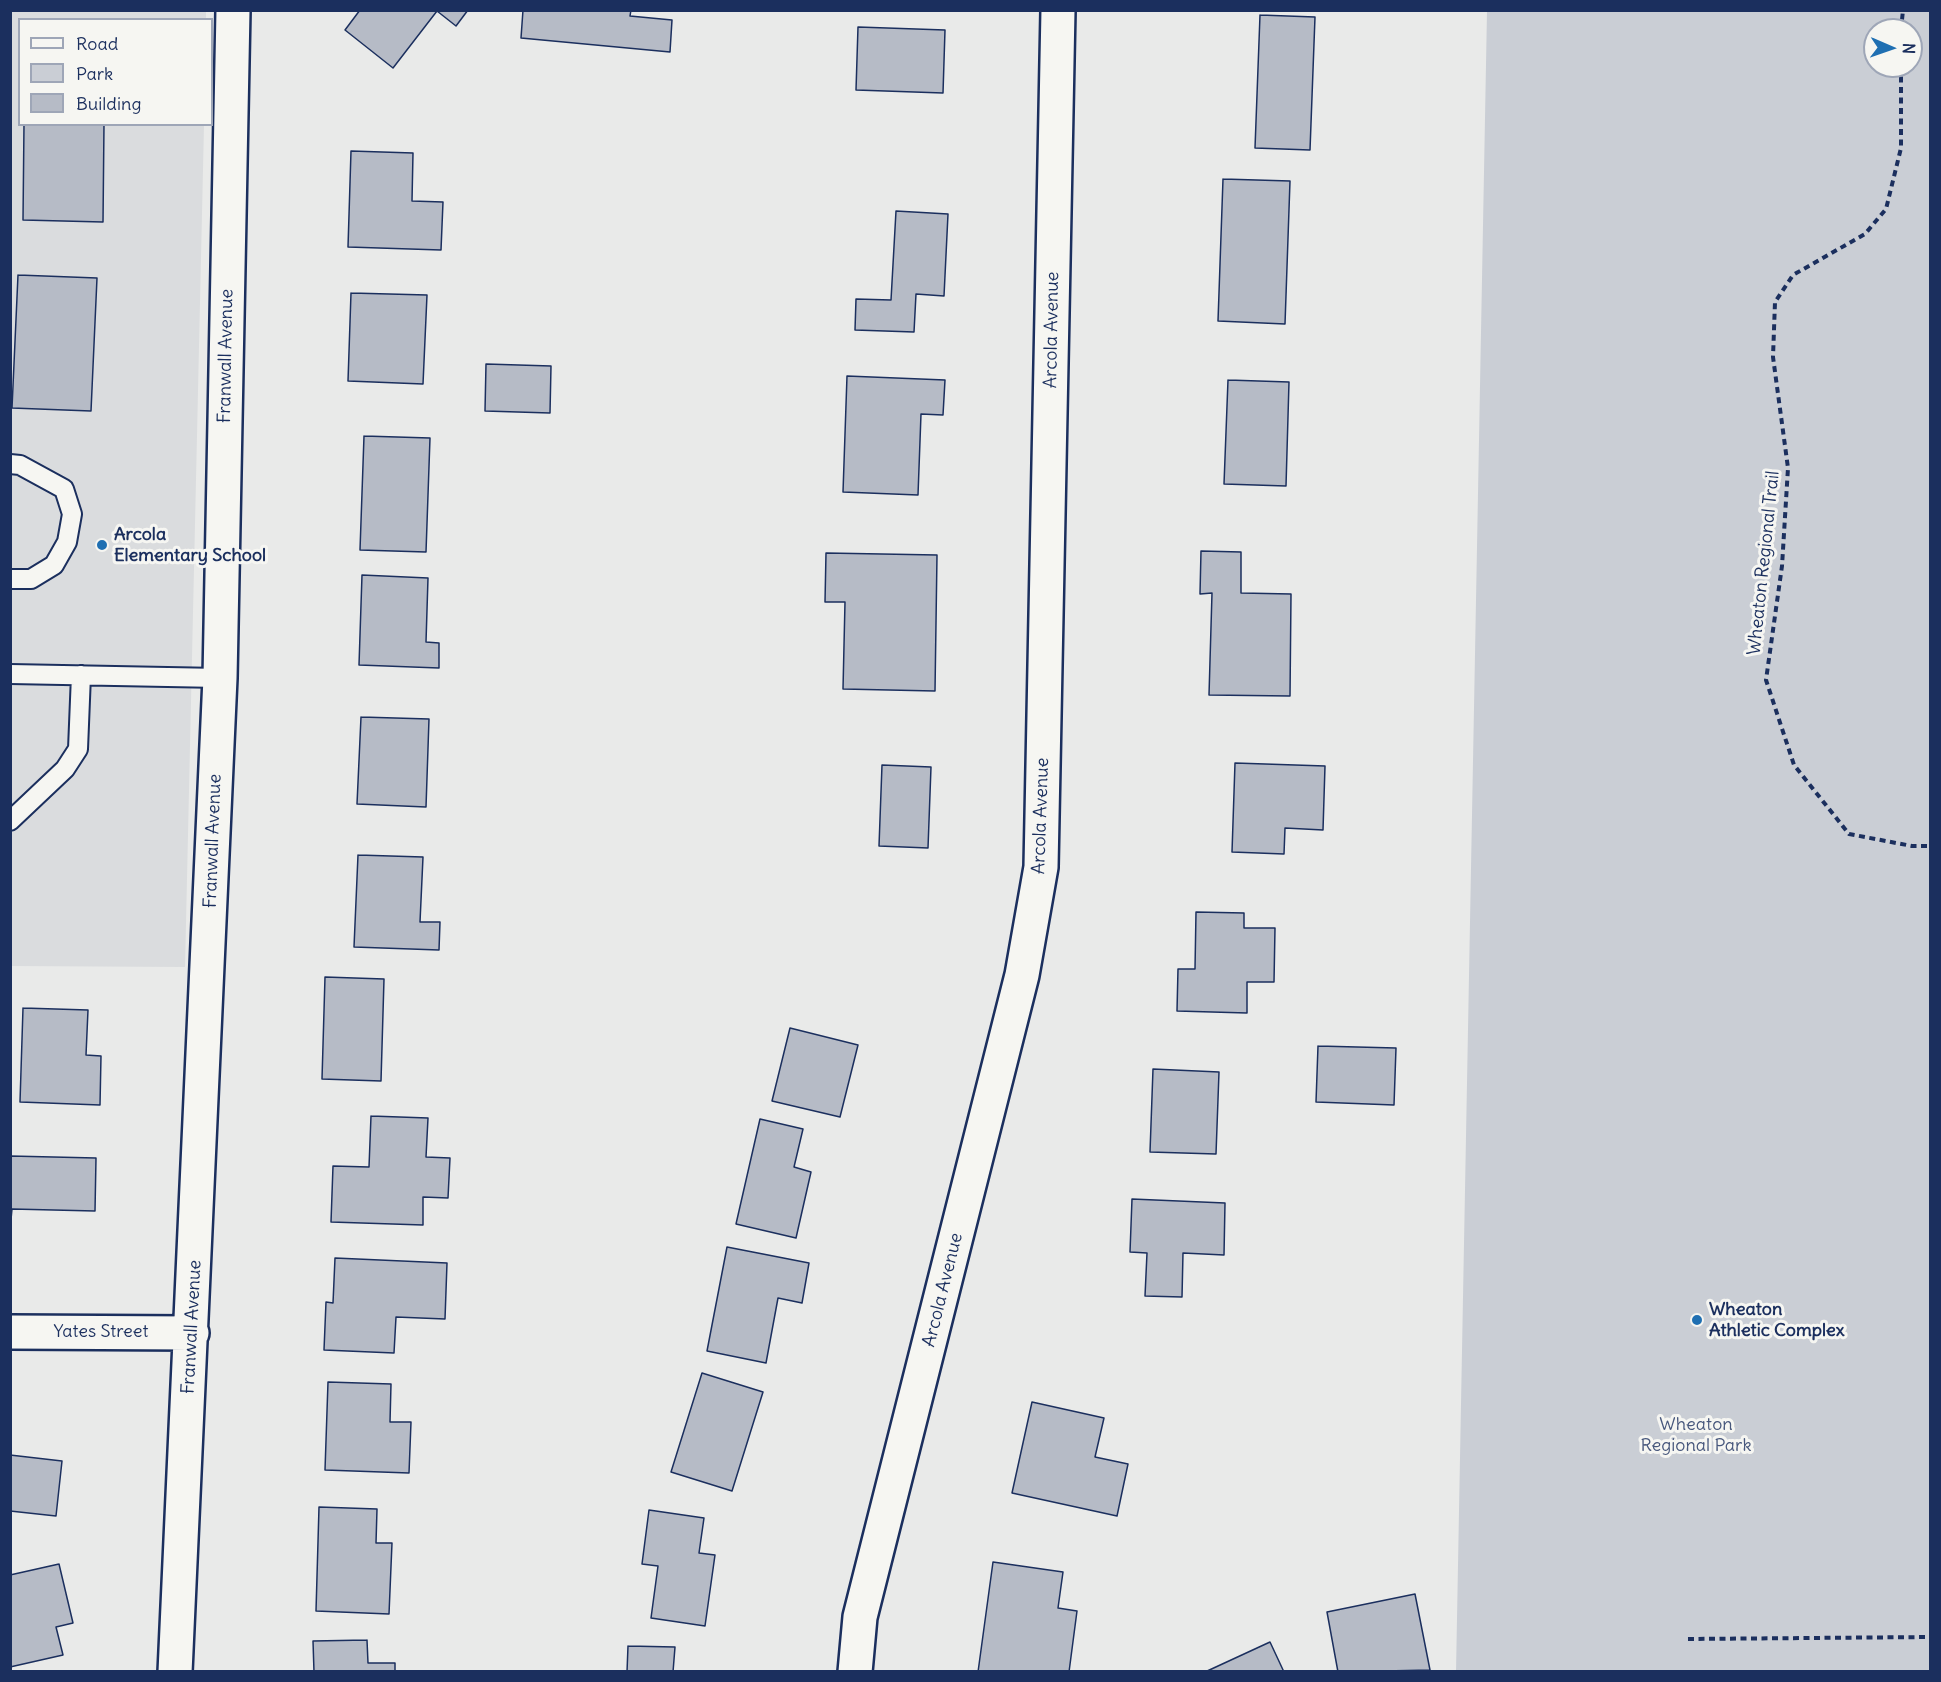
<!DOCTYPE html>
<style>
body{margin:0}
#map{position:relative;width:1941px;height:1682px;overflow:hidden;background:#e9eae9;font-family:Delius,sans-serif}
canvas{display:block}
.frame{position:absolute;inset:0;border:12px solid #1b2f5e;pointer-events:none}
.legend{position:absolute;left:18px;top:18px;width:195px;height:108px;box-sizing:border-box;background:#f6f6f2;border:2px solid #9ea6b7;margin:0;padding:8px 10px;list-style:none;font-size:18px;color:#1b2f5e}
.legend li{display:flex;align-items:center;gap:12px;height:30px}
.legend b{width:30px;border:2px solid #9ea6b7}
.north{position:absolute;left:1863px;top:18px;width:60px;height:60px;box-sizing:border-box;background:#f6f6f2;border:2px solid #9ea6b7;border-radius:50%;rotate:92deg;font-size:16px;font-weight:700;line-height:24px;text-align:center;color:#1b2f5e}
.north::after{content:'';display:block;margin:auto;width:21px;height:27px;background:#1f6fb2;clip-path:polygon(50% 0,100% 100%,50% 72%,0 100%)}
</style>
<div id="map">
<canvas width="1941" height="1682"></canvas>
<div class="frame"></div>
<ul class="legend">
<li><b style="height:8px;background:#f6f6f2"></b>Road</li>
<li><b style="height:16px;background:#caced5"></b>Park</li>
<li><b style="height:16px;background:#b6bbc6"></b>Building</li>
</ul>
<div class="north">N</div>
</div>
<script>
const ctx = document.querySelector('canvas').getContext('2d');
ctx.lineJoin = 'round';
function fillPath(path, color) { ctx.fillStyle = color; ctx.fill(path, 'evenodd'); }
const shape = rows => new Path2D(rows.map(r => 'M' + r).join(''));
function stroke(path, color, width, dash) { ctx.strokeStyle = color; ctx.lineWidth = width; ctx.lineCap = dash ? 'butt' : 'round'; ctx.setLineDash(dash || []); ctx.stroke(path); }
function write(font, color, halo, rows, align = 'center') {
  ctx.font = font + ' Delius,sans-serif'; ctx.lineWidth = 6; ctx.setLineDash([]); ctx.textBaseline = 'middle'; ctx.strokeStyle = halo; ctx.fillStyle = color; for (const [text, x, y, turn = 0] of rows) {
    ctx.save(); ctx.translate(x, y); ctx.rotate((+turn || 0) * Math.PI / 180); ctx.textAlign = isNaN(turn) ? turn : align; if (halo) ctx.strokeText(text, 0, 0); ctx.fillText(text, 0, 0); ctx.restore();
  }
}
const built = shape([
 [11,11,206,11,206,20,20,20,20,124,204,125,185,967,11,966]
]);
const green = shape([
 [1487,11,1930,11,1930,1671,1456,1671],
 [1875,30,1911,30,1911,66,1875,66]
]);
const building = shape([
 [360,10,468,10,456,26,437,11,393,68,345,30,360,10],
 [523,10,631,10,630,16,672,20,670,52,521,38,523,10],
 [1260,15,1315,17,1310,150,1255,148,1260,15],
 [858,27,945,30,943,93,856,90,858,27],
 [24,124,104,124,103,222,23,220,24,124],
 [351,151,413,153,412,201,443,202,441,250,348,247,351,151],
 [1223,179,1290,181,1285,324,1218,321,1223,179],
 [896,211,948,214,944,296,916,294,914,332,855,330,856,299,891,300,896,211],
 [18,275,97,278,91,411,12,408,18,275],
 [351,293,427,295,423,384,348,381,351,293],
 [486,364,551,366,550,413,485,411,486,364],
 [847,376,945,380,943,415,921,414,918,495,843,492,847,376],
 [1228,380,1289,382,1286,486,1224,484,1228,380],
 [364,436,430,438,426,552,360,550,364,436],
 [1201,551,1241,552,1241,593,1291,594,1290,696,1209,695,1212,593,1200,594,1201,551],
 [826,553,937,555,935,691,843,689,845,602,825,602,826,553],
 [362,575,428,578,426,642,439,643,439,668,359,665,362,575],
 [361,717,429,719,426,807,357,804,361,717],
 [1235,763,1325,766,1323,830,1285,828,1284,854,1232,852,1235,763],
 [882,765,931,767,928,848,879,846,882,765],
 [358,855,423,857,420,922,440,922,439,950,354,947,358,855],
 [1196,912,1244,913,1244,928,1275,928,1274,982,1247,982,1247,1013,1177,1011,1178,969,1195,969,1196,912],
 [325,977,384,979,381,1081,322,1079,325,977],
 [23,1008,88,1010,86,1055,101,1056,100,1105,20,1102,23,1008],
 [790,1028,858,1045,840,1117,772,1101,790,1028],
 [1318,1046,1396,1048,1394,1105,1316,1102,1318,1046],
 [1153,1069,1219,1072,1216,1154,1150,1152,1153,1069],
 [371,1116,428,1118,426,1157,450,1158,448,1198,423,1197,423,1225,331,1222,333,1166,369,1167,371,1116],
 [760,1119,803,1129,794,1167,811,1172,796,1238,736,1224,760,1119],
 [10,1156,96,1158,95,1211,12,1209,10,1230,10,1156],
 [1132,1199,1225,1203,1224,1255,1183,1253,1182,1297,1145,1296,1147,1253,1130,1252,1132,1199],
 [727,1247,809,1263,802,1303,778,1298,766,1363,707,1351,727,1247],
 [335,1258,447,1263,445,1319,396,1317,394,1353,324,1350,326,1302,333,1303,335,1258],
 [702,1373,763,1392,732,1491,671,1472,702,1373],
 [328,1382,391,1384,390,1422,411,1422,409,1473,325,1470,328,1382],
 [1032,1402,1104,1418,1095,1457,1128,1464,1117,1516,1012,1493,1032,1402],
 [10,1455,62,1461,56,1516,10,1511,10,1455],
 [319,1507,377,1509,376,1543,392,1543,389,1614,316,1611,319,1507],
 [649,1510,704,1518,699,1553,715,1555,705,1626,651,1618,658,1566,642,1564,649,1510],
 [993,1562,1063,1572,1058,1608,1077,1611,1069,1672,978,1672,993,1562],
 [59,1564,73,1623,56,1627,63,1655,10,1667,10,1575,59,1564],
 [1415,1594,1430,1670,1338,1672,1327,1612,1415,1594],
 [367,1640,368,1663,395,1663,395,1672,314,1672,313,1641,367,1640],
 [1270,1642,1284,1672,1205,1672,1270,1642],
 [628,1646,675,1647,673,1672,627,1672,628,1646]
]);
const path = shape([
 [1901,30,1903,10],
 [1901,66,1901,148,1886,209,1865,234,1793,275,1775,302,1773,357,1788,468,1782,566,1766,680,1794,765,1849,834,1912,846,1930,846],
 [1688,1639,1930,1637]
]);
const service = shape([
 [10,464,20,465,64,489,72,514,67,542,54,565,31,579,10,579],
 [10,674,220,678],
 [10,821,65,769,78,749,81,675]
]);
const minor = shape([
 [10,1332,192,1333],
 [175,1672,220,678,233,10]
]);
const tertiary = shape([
 [855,1672,860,1617,1022,975,1041,867,1058,10]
]);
const markers = [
 [102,545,6,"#1f6fb2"],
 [1697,1320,6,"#1f6fb2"]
];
const streetNames = [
 ["Arcola Avenue",1052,330,-89],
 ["Franwall Avenue",226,356,-89],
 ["Wheaton Regional Trail",1764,563,-84],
 ["Arcola Avenue",1041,816,-88],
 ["Franwall Avenue",213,841,-88],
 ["Arcola Avenue",943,1290,-76],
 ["Franwall Avenue",192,1327,-87],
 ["Yates Street",101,1332]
];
const poiNames = [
 ["Arcola",114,535],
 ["Elementary School",114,556],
 ["Wheaton",1709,1310],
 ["Athletic Complex",1709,1331]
];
const parkNames = [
 ["Wheaton",1696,1425],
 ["Regional Park",1696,1446]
];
fillPath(built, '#dadcde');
fillPath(green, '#caced5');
fillPath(building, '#b6bbc6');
stroke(building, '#1b2f5e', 1.5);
stroke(service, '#1b2f5e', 22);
stroke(minor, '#1b2f5e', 38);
stroke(tertiary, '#1b2f5e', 38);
stroke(path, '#1b2f5e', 4, [6, 4.5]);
stroke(service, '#f6f6f2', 18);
stroke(minor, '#f6f6f2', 33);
stroke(tertiary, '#f6f6f2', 33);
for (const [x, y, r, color] of markers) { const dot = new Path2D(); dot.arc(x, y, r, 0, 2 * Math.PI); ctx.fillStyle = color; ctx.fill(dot); stroke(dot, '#f6f6f2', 2); }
write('18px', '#1b2f5e', '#f6f6f2', streetNames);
write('bold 18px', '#1b2f5e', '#f6f6f2', poiNames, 'left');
write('18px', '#47577c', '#f6f6f2', parkNames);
</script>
